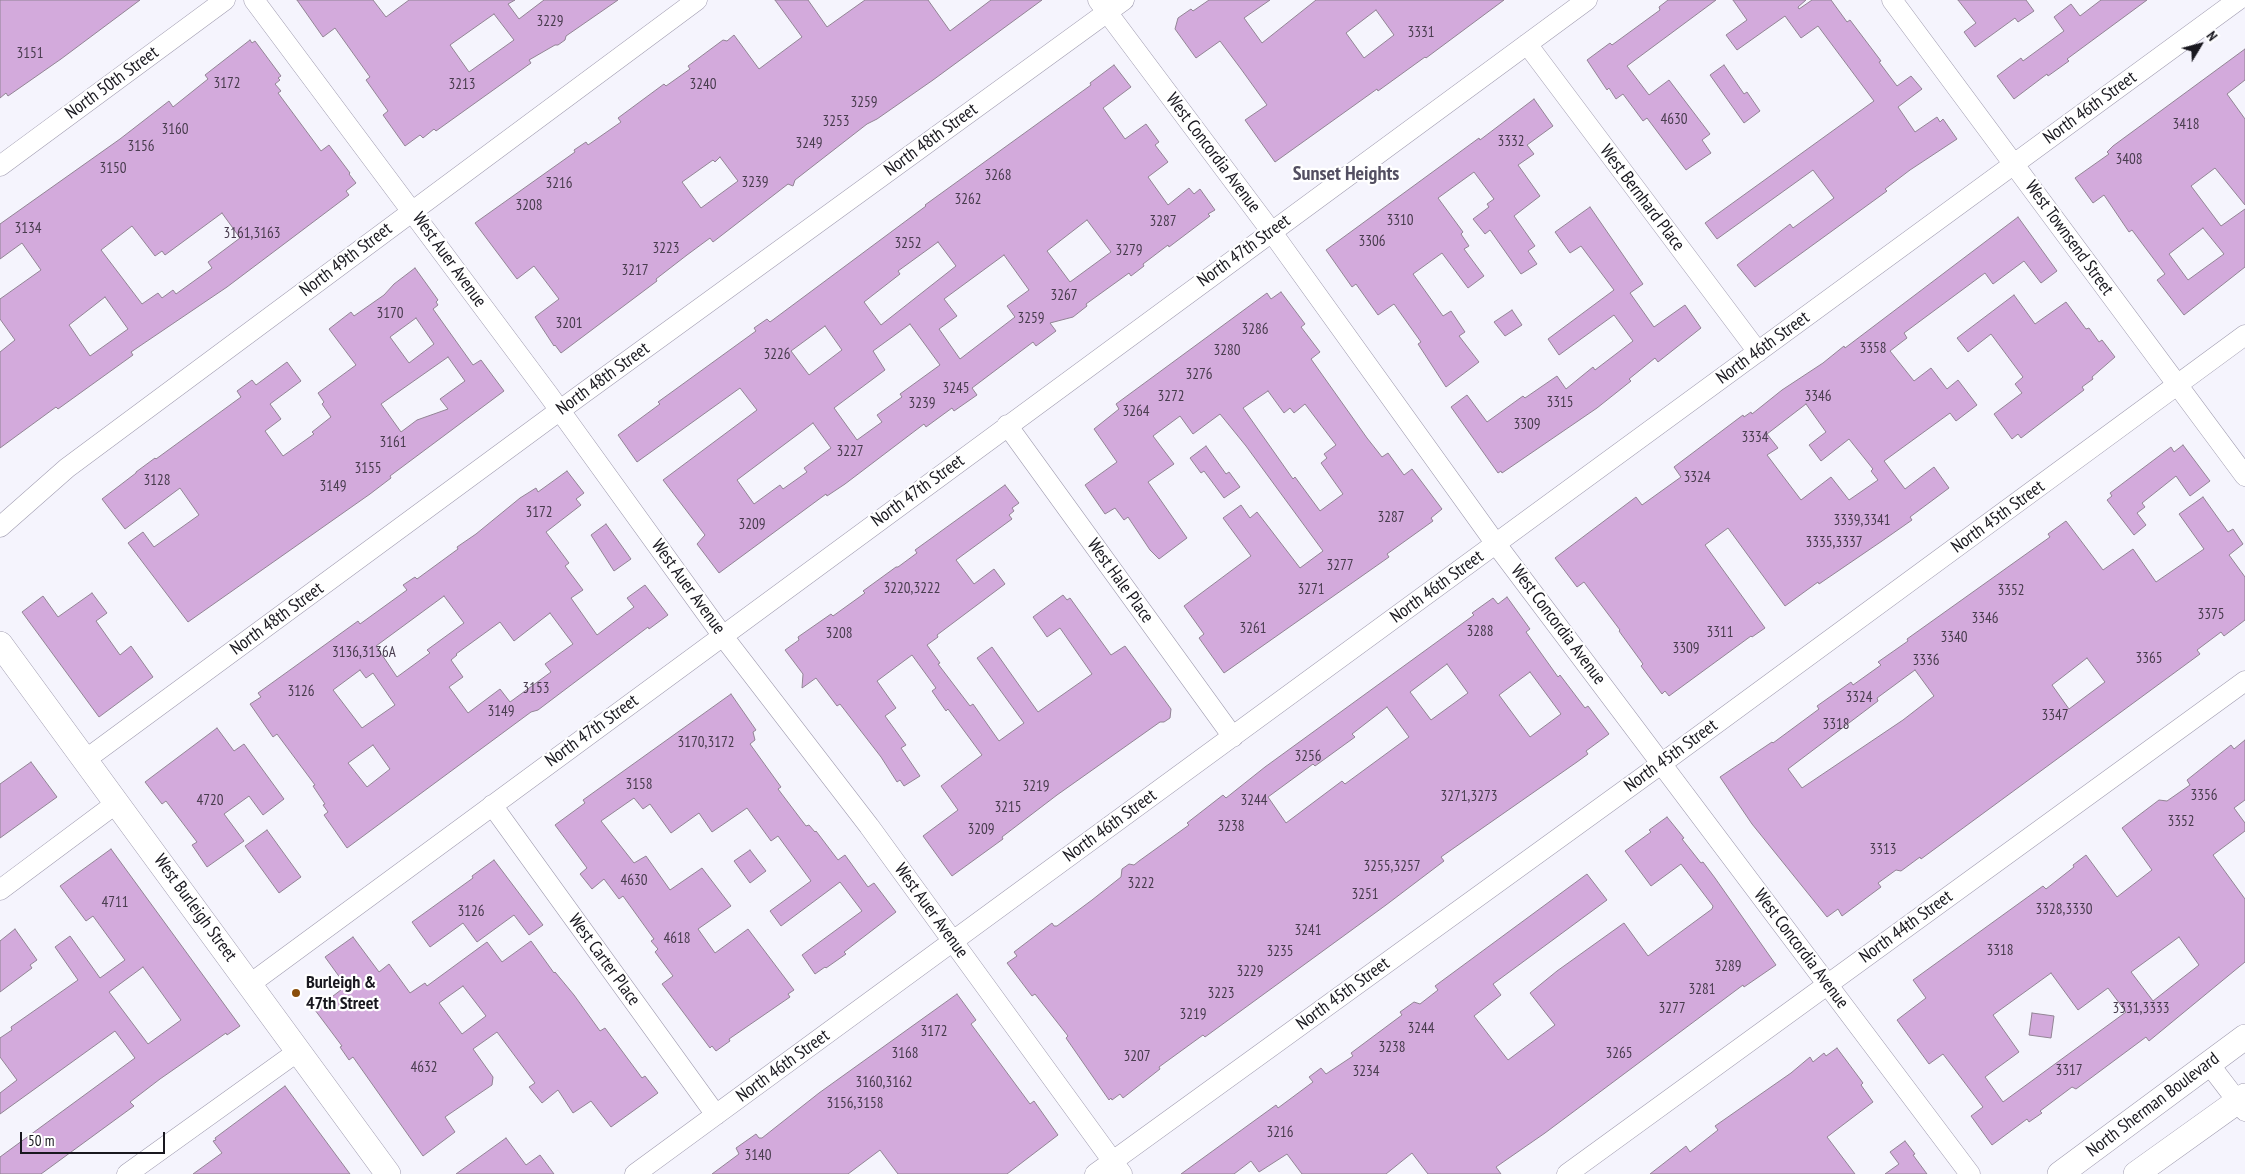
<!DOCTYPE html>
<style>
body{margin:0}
#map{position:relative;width:2245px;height:1174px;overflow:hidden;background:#f5f4fd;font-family:"PT Sans Narrow",sans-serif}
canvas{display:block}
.north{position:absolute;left:2175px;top:20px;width:50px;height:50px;-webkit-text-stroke:4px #fff;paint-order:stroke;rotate:53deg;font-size:14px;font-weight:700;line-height:20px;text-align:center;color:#19181f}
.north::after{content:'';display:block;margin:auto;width:18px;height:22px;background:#19181f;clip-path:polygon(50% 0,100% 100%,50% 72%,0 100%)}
.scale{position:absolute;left:20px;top:1132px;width:145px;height:22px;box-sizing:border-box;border:2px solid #19181f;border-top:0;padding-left:6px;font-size:15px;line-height:18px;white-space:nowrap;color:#19181f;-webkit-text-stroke:4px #fff;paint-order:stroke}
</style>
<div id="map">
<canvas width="2245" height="1174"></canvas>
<div class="north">N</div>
<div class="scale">50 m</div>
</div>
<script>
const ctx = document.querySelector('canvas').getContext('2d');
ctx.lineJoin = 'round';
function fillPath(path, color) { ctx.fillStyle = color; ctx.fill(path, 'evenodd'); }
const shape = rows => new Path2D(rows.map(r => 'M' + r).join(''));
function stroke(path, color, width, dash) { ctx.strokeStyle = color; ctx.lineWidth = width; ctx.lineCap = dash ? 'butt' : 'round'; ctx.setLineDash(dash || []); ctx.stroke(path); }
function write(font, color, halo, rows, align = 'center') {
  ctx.font = font + ' "PT Sans Narrow",sans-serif'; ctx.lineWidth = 4.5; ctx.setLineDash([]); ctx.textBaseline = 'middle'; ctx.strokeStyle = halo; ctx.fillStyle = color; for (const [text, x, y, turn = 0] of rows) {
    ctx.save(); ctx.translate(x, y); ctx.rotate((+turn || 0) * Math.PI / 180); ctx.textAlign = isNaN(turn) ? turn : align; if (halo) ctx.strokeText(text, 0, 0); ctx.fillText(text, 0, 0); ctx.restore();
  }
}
const building = shape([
 [0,0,140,0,61,59,8,96,6,93,0,98,0,0],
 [297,0,373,0,386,17,409,0,515,0,508,4,519,19,544,0,618,0,566,36,565,40,558,45,555,45,529,60,531,63,436,131,434,129,423,138,420,135,405,146,383,115,388,111,366,80,370,77,335,28,323,37,297,0],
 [494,14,514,40,469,72,450,45,494,14],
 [775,0,808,0,827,27,865,0,928,0,950,31,991,0,1042,0,933,80,877,119,867,124,795,180,793,186,788,184,713,242,710,238,687,255,656,279,657,281,561,353,555,345,554,346,535,317,559,299,534,266,517,279,475,223,575,152,574,150,586,142,588,145,621,122,618,118,664,84,666,86,690,69,688,66,723,40,727,41,734,35,759,69,802,37,775,0],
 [720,157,738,181,701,208,682,182,713,160,715,162,720,157],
 [1209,0,1270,0,1244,18,1262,43,1316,0,1504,0,1426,58,1425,57,1378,91,1377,89,1275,162,1245,120,1267,105,1241,69,1220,41,1196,58,1175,29,1178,18,1191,9,1193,11,1209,0],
 [1376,10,1394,35,1364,58,1346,33,1376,10],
 [1668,0,1716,0,1627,66,1649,95,1669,80,1710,134,1702,140,1711,153,1686,170,1647,118,1643,121,1623,94,1616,99,1609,88,1607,90,1587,60,1610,43,1612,45,1660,10,1659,7,1668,0],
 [1733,0,1806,0,1798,7,1799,9,1812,0,1831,0,1847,22,1850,20,1881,61,1879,62,1897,86,1911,76,1922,89,1898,107,1915,132,1937,117,1940,122,1943,119,1957,139,1910,170,1885,189,1887,191,1755,287,1737,265,1790,224,1793,228,1834,198,1813,170,1717,239,1705,223,1874,101,1818,26,1801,38,1785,16,1737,50,1726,35,1747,20,1733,0],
 [1958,0,2026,0,2034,11,2018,22,2015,18,1975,47,1964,32,1976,23,1958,0],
 [2101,0,2147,0,2067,59,2069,61,2048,76,2047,74,2014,99,1997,76,2021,58,2023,61,2064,31,2054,17,2071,4,2080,16,2101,0],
 [250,40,252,43,255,41,281,76,278,78,280,80,275,84,281,91,278,93,321,151,329,145,350,173,349,174,356,183,346,191,349,195,227,287,131,352,133,355,58,409,56,407,0,448,0,352,15,340,0,319,0,299,41,270,22,243,0,259,0,224,120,139,169,101,173,107,208,79,205,75,250,40],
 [222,213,240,238,208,262,212,268,176,294,173,290,162,298,158,293,142,304,101,250,132,226,155,256,162,251,165,255,222,213],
 [105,297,128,329,90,356,69,325,105,297],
 [2245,49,2245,80,2227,94,2245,119,2245,205,2215,168,2191,186,2221,226,2245,209,2245,267,2184,315,2157,280,2165,274,2132,230,2129,232,2104,195,2093,203,2075,178,2109,154,2107,152,2113,146,2245,49],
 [2203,228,2224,254,2188,280,2169,254,2203,228],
 [1114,65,1131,87,1103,108,1125,139,1146,124,1159,142,1155,145,1168,162,1148,177,1168,205,1189,188,1194,194,1200,189,1215,210,1208,214,1210,216,1169,247,1168,245,1143,264,1144,266,1131,276,1129,273,1086,304,1087,306,1073,317,1050,323,1056,331,1036,346,1033,342,972,388,977,395,954,411,952,408,926,427,924,424,845,484,827,496,826,494,719,573,697,544,705,535,663,480,757,410,740,388,637,462,618,435,660,404,658,402,756,331,754,328,767,319,770,322,926,206,925,205,1091,85,1090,83,1114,65],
 [1087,220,1111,252,1070,282,1047,251,1087,220],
 [938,242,956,266,881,325,864,302,900,274,898,271,938,242],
 [1004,255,1029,290,1007,306,1015,317,960,359,939,329,957,316,944,299,1004,255],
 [910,324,940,365,900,394,902,397,877,415,882,422,857,440,834,408,885,370,873,351,910,324],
 [825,326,842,350,809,375,791,351,825,326],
 [813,423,831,448,804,468,807,472,783,489,780,485,754,504,737,480,813,423],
 [1724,65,1744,94,1747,92,1760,111,1744,123,1710,75,1724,65],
 [1534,99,1553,126,1527,145,1534,154,1518,165,1540,196,1514,216,1535,246,1528,251,1537,264,1521,274,1490,230,1485,234,1473,219,1489,207,1487,204,1494,199,1474,172,1438,198,1463,232,1461,234,1469,246,1464,249,1484,276,1468,288,1442,253,1413,274,1443,316,1451,311,1465,332,1459,336,1479,362,1446,387,1418,344,1421,342,1394,304,1378,315,1356,284,1352,287,1326,250,1479,138,1480,140,1534,99],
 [1590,207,1643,284,1630,293,1654,327,1685,305,1701,328,1658,362,1655,358,1629,379,1631,381,1597,408,1502,473,1501,471,1498,473,1451,407,1467,395,1487,422,1523,396,1525,398,1557,376,1566,389,1593,367,1595,370,1633,341,1614,315,1559,355,1548,339,1614,290,1581,246,1570,253,1555,232,1590,207],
 [2018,217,2057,271,2041,283,2024,261,1993,284,1985,273,1904,333,1907,338,1890,351,1914,381,1931,368,1947,389,1958,380,1977,405,1956,421,1950,413,1884,461,1905,489,1934,467,1949,488,1910,517,1912,520,1882,541,1819,584,1818,582,1785,606,1728,528,1705,545,1765,628,1752,637,1751,636,1669,696,1665,691,1662,694,1641,666,1643,664,1619,631,1620,630,1584,582,1577,587,1555,558,1636,497,1642,505,1681,477,1674,467,1743,415,1744,417,1751,412,1752,414,1782,390,1823,363,1844,346,1845,348,2018,217],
 [1806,404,1826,432,1809,445,1821,461,1849,439,1873,469,1871,471,1878,480,1849,500,1831,477,1801,500,1767,455,1778,448,1767,434,1806,404],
 [415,268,438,300,436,302,438,305,433,309,473,365,481,360,504,391,390,476,391,478,370,494,188,622,128,543,143,532,154,547,199,515,180,488,125,529,102,499,136,473,136,472,155,458,156,459,241,397,237,391,252,380,256,385,287,362,301,381,270,404,281,419,265,431,283,456,314,434,312,432,331,417,322,404,324,402,318,393,356,365,329,329,351,312,354,316,384,295,394,284,415,268],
 [416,318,434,344,409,363,390,337,416,318],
 [448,357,465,381,440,399,448,409,417,420,401,432,381,404,448,357],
 [1281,292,1305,324,1301,327,1320,352,1311,359,1367,438,1382,457,1388,453,1404,475,1412,469,1442,509,1431,518,1433,521,1387,554,1389,557,1224,673,1199,638,1204,634,1184,606,1251,556,1223,518,1241,505,1250,518,1257,512,1300,568,1323,551,1246,446,1220,414,1193,434,1180,416,1153,436,1174,464,1148,482,1187,538,1159,559,1150,550,1128,517,1124,520,1115,508,1105,514,1085,485,1117,462,1094,429,1119,409,1116,404,1267,293,1271,299,1281,292],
 [1268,391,1284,413,1290,408,1294,413,1305,404,1336,445,1324,454,1327,458,1321,463,1343,494,1320,511,1295,477,1293,479,1243,408,1268,391],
 [2014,295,2035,324,2066,302,2086,329,2089,328,2099,342,2102,340,2115,357,2092,377,2093,379,2082,387,2084,390,2021,438,2018,434,2012,439,1994,414,2022,393,2015,384,2023,377,1991,334,1968,352,1957,338,2014,295],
 [1512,310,1522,325,1505,336,1494,322,1512,310],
 [2183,445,2210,481,2190,496,2176,476,2142,503,2145,507,2137,513,2146,525,2134,535,2107,500,2112,496,2110,493,2171,447,2174,452,2183,445],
 [1206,446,1226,474,1229,472,1240,487,1224,498,1204,471,1201,473,1190,458,1206,446],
 [567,471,584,493,576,499,581,505,546,532,569,563,565,566,583,590,571,598,597,635,634,607,627,598,645,585,668,615,649,629,648,627,538,710,531,712,347,848,324,815,328,812,323,805,325,804,313,786,315,785,277,734,273,737,250,704,261,697,258,693,358,621,360,624,407,590,403,585,415,577,417,579,458,549,457,547,476,534,520,498,536,488,538,492,567,471],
 [444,596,464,623,427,650,430,653,397,677,376,646,444,596],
 [550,613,573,644,545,664,551,672,510,702,500,689,468,713,449,687,463,677,451,660,457,655,456,654,500,622,514,641,550,613],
 [360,670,366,678,373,673,395,705,362,728,333,690,360,670],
 [373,745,390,769,367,787,348,763,373,745],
 [1005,485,1019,503,1012,508,1014,511,1009,515,1012,519,956,560,974,584,994,569,1005,584,937,635,938,637,927,645,940,663,938,664,970,706,973,704,999,741,1024,723,977,658,992,647,1038,712,1092,674,1060,628,1047,637,1033,617,1063,595,1067,600,1070,598,1111,655,1125,646,1171,709,1170,718,1164,722,1160,722,1057,795,1002,837,1003,839,952,876,923,836,958,810,941,786,982,755,948,709,946,711,932,691,936,688,912,655,877,681,896,708,885,716,906,745,901,748,920,776,904,786,900,780,897,782,881,757,840,704,837,706,816,678,802,688,803,674,785,650,799,640,798,637,831,614,833,616,865,593,863,591,896,567,898,567,917,553,915,550,1005,485],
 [2203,497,2228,532,2233,529,2243,544,2229,555,2245,577,2245,620,2224,636,2221,632,2197,650,2200,654,1921,859,1920,857,1901,871,1896,870,1878,883,1881,887,1842,916,1838,909,1827,917,1752,824,1720,777,1772,742,1773,743,1819,709,1817,706,1851,682,1853,685,1881,665,1878,662,1908,641,1907,639,2050,537,2048,534,2066,521,2103,570,2133,549,2156,582,2204,549,2179,514,2203,497],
 [2087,658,2105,682,2069,709,2052,685,2087,658],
 [1915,670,1934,696,1903,720,1802,788,1788,769,1878,701,1877,698,1915,670],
 [606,524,631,559,614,571,591,535,606,524],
 [92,593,107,613,96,621,120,655,131,646,153,677,99,717,22,612,43,596,58,617,92,593],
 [1507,597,1530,629,1526,632,1558,677,1560,675,1585,708,1588,706,1609,734,1586,751,1588,754,1577,762,1441,857,1444,861,1386,905,1205,1037,1203,1035,1159,1067,1160,1069,1123,1098,1120,1094,1112,1100,1111,1098,1109,1100,1066,1038,1068,1036,1035,994,1032,996,1007,963,1017,956,1014,952,1052,923,1054,926,1057,926,1092,900,1121,877,1122,869,1129,864,1134,865,1139,861,1189,825,1187,823,1223,795,1226,798,1265,767,1474,615,1472,613,1493,598,1498,604,1507,597],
 [1447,664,1468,693,1431,720,1410,692,1447,664],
 [1530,672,1561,714,1530,737,1499,695,1530,672],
 [1387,707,1409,737,1345,784,1342,781,1286,823,1268,797,1313,764,1315,766,1355,737,1352,734,1387,707],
 [731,694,756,730,753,732,755,740,750,744,781,787,778,789,806,826,809,825,815,832,816,831,838,860,845,855,868,887,874,883,896,912,844,952,846,954,826,968,825,967,815,974,802,955,862,911,840,882,781,926,770,911,811,881,778,836,771,841,747,808,712,832,699,813,671,833,650,804,643,809,634,798,601,821,634,863,646,856,670,890,702,868,731,906,698,929,715,953,748,929,794,990,788,994,790,997,729,1039,730,1041,716,1051,712,1046,710,1048,662,984,673,976,655,952,658,949,651,941,654,939,623,896,619,899,604,879,592,889,580,874,587,868,555,825,585,803,583,800,731,694],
 [217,728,234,751,244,744,284,799,263,815,249,796,224,814,244,841,207,867,192,845,197,842,166,801,162,804,145,782,217,728],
 [2245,740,2245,800,2234,808,2245,823,2245,831,2213,855,2245,899,2245,962,2149,1041,2146,1037,2076,1089,2072,1087,2040,1111,2042,1113,2029,1122,2027,1119,1992,1145,1971,1116,1983,1107,1943,1054,1929,1064,1897,1020,1926,998,1913,980,2043,886,2046,889,2074,867,2073,865,2086,855,2117,897,2152,870,2122,828,2159,800,2167,801,2190,785,2187,780,2231,745,2234,749,2245,740],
 [2179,937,2199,965,2153,1001,2131,972,2179,937],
 [2051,973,2078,1010,2108,988,2126,1012,2003,1102,1985,1077,2019,1052,1993,1015,2051,973],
 [31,762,57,797,0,838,0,784,31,762],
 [1667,817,1684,838,1682,839,1701,863,1703,862,1715,878,1776,965,1744,987,1743,985,1545,1133,1496,1167,1501,1174,1428,1174,1412,1153,1386,1174,1302,1174,1287,1154,1259,1172,1251,1161,1234,1174,1181,1174,1276,1105,1278,1108,1313,1082,1309,1077,1321,1068,1326,1074,1353,1056,1351,1053,1402,1015,1400,1012,1414,1002,1420,1004,1438,990,1435,986,1587,874,1607,900,1493,984,1501,995,1474,1016,1508,1060,1555,1025,1530,993,1557,971,1624,923,1648,956,1712,909,1713,906,1681,864,1651,886,1625,851,1651,832,1649,830,1667,817],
 [267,830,301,877,279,893,245,846,267,830],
 [111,849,240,1026,227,1035,226,1033,160,1079,130,1102,134,1106,41,1174,0,1174,0,1157,135,1058,115,1031,0,1114,0,1093,17,1080,0,1057,0,1038,12,1030,11,1027,78,980,55,947,70,936,100,978,125,960,93,916,86,921,60,886,111,849],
 [143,967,181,1020,148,1044,109,992,143,967],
 [750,850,766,871,750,883,734,861,750,850],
 [494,860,543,925,529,935,514,915,477,942,463,923,430,947,412,922,473,878,472,876,494,860],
 [15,929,37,960,30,965,32,968,0,992,0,941,15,929],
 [353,937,379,972,389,964,410,993,425,983,427,986,487,942,502,962,531,941,554,973,555,972,574,995,600,1031,605,1028,642,1078,645,1076,658,1093,611,1127,591,1101,573,1113,558,1090,542,1103,529,1087,535,1083,497,1032,473,1049,493,1077,492,1085,445,1117,455,1132,423,1156,353,1057,349,1060,340,1047,342,1046,315,1010,346,986,325,957,353,937],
 [463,986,486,1016,462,1034,439,1003,463,986],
 [957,994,976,1020,971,1024,1030,1104,1034,1101,1058,1135,1007,1174,898,1174,880,1150,848,1174,712,1174,739,1154,736,1148,756,1134,759,1138,762,1138,819,1093,957,994],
 [2032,1013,2054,1016,2051,1038,2029,1035,2032,1013],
 [1837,1048,1863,1083,1861,1085,1873,1102,1827,1137,1855,1174,1650,1174,1686,1146,1690,1152,1718,1130,1715,1126,1791,1073,1810,1057,1813,1062,1824,1053,1826,1056,1837,1048],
 [285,1086,350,1174,193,1174,222,1153,213,1141,216,1140,215,1138,285,1086],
 [506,1138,526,1165,540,1155,554,1174,456,1174,506,1138],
 [1905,1141,1915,1154,1913,1155,1927,1174,1885,1174,1899,1164,1890,1152,1905,1141]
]);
const minor = shape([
 [254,0,548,394,722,635,869,826,1122,1174],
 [1098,0,1271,231,1496,544,1970,1174],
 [1892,0,2245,476],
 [1527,44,1758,352],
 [0,166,225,0],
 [1007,425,1233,737],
 [0,527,67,468,697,0],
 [85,760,578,397,1124,0],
 [492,805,716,1115],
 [0,890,118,802],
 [250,984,1587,0],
 [2209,1064,2245,1111],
 [127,1174,297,1052],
 [635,1174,2238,0],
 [1095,1174,1661,764,2245,335],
 [1567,1174,2245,681]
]);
const major = shape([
 [0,644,388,1174],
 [2060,1174,2245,1037],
 [2136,1174,2245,1096]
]);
const markers = [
 [296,993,5,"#8a4e0b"]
];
const numberNames = [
 ["3229",550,22],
 ["3331",1421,33],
 ["3151",30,54],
 ["3172",227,84],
 ["3213",462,85],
 ["3240",703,85],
 ["3259",864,103],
 ["4630",1674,120],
 ["3253",836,122],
 ["3418",2186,125],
 ["3160",175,130],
 ["3332",1511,142],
 ["3249",809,144],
 ["3156",141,147],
 ["3408",2129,160],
 ["3150",113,169],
 ["3268",998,176],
 ["3239",755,183],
 ["3216",559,184],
 ["3262",968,200],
 ["3208",529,206],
 ["3310",1400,221],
 ["3287",1163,222],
 ["3134",28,229],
 ["3161,3163",252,234],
 ["3306",1372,242],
 ["3252",908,244],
 ["3223",666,249],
 ["3279",1129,251],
 ["3217",635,271],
 ["3267",1064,296],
 ["3170",390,314],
 ["3259",1031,319],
 ["3201",569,324],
 ["3286",1255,330],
 ["3358",1873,349],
 ["3280",1227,351],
 ["3226",777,355],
 ["3276",1199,375],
 ["3245",956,389],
 ["3272",1171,397],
 ["3346",1818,397],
 ["3315",1560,403],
 ["3239",922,404],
 ["3264",1136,412],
 ["3309",1527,425],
 ["3334",1755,438],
 ["3161",393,443],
 ["3227",850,452],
 ["3155",368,469],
 ["3324",1697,478],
 ["3128",157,481],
 ["3149",333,487],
 ["3172",539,513],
 ["3287",1391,518],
 ["3339,3341",1862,521],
 ["3209",752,525],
 ["3335,3337",1834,543],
 ["3277",1340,566],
 ["3220,3222",912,589],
 ["3271",1311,590],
 ["3352",2011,591],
 ["3375",2211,615],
 ["3346",1985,619],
 ["3261",1253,629],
 ["3288",1480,632],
 ["3311",1720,633],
 ["3208",839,634],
 ["3340",1954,638],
 ["3309",1686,649],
 ["3136,3136A",364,653],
 ["3365",2149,659],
 ["3336",1926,661],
 ["3153",536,689],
 ["3126",301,692],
 ["3324",1859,698],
 ["3149",501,712],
 ["3347",2055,716],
 ["3318",1836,725],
 ["3170,3172",706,743],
 ["3256",1308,757],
 ["3158",639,785],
 ["3219",1036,787],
 ["3356",2204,796],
 ["3271,3273",1469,797],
 ["4720",210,801],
 ["3244",1254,801],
 ["3215",1008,808],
 ["3352",2181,822],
 ["3238",1231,827],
 ["3209",981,830],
 ["3313",1883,850],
 ["3255,3257",1392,867],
 ["4630",634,881],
 ["3222",1141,884],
 ["3251",1365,895],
 ["4711",115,903],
 ["3328,3330",2064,910],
 ["3126",471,912],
 ["3241",1308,931],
 ["4618",677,939],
 ["3318",2000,951],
 ["3235",1280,952],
 ["3289",1728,967],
 ["3229",1250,972],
 ["3281",1702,990],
 ["3223",1221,994],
 ["3277",1672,1009],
 ["3331,3333",2141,1009],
 ["3219",1193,1015],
 ["3244",1421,1029],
 ["3172",934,1032],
 ["3238",1392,1048],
 ["3168",905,1054],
 ["3265",1619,1054],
 ["3207",1137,1057],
 ["4632",424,1068],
 ["3317",2069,1071],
 ["3234",1366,1072],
 ["3160,3162",884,1083],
 ["3156,3158",855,1104],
 ["3216",1280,1133],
 ["3140",758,1156]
];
const streetNames = [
 ["North 50th Street",112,83,-36],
 ["North 46th Street",2090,108,-36],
 ["North 48th Street",931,140,-36],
 ["West Concordia Avenue",1213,153,53],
 ["West Bernhard Place",1642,198,53],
 ["West Townsend Street",2069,238,54],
 ["North 47th Street",1244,251,-36],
 ["North 49th Street",346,260,-37],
 ["West Auer Avenue",449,260,54],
 ["North 46th Street",1763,348,-36],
 ["North 48th Street",603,379,-36],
 ["North 47th Street",918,491,-36],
 ["North 45th Street",1998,517,-36],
 ["West Hale Place",1120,581,54],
 ["West Auer Avenue",688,587,54],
 ["North 46th Street",1437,587,-36],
 ["North 48th Street",277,619,-36],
 ["West Concordia Avenue",1558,625,53],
 ["North 47th Street",592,731,-36],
 ["North 45th Street",1671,756,-36],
 ["North 46th Street",1110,826,-36],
 ["West Burleigh Street",195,908,54],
 ["West Auer Avenue",931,911,54],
 ["North 44th Street",1906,927,-36],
 ["West Concordia Avenue",1801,949,53],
 ["West Carter Place",604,960,54],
 ["North 45th Street",1343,994,-36],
 ["North 46th Street",783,1066,-36],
 ["North Sherman Boulevard",2153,1105,-37]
];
const poiNames = [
 ["Burleigh &",306,983],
 ["47th Street",306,1004]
];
const quarterNames = [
 ["Sunset Heights",1346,174]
];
fillPath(building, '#d3aadc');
stroke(building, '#928495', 1);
stroke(minor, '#a09cb0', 21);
stroke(major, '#a09cb0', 26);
stroke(minor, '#fff', 20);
stroke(major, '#fff', 25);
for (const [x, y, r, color] of markers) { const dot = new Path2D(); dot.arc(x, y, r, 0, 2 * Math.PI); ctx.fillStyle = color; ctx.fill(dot); stroke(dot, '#fff', 2); }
write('15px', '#483c4e', null, numberNames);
write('18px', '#19181f', '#fff', streetNames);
write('bold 18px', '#19181f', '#fff', poiNames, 'left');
write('bold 20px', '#534f61', '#fff', quarterNames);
</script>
